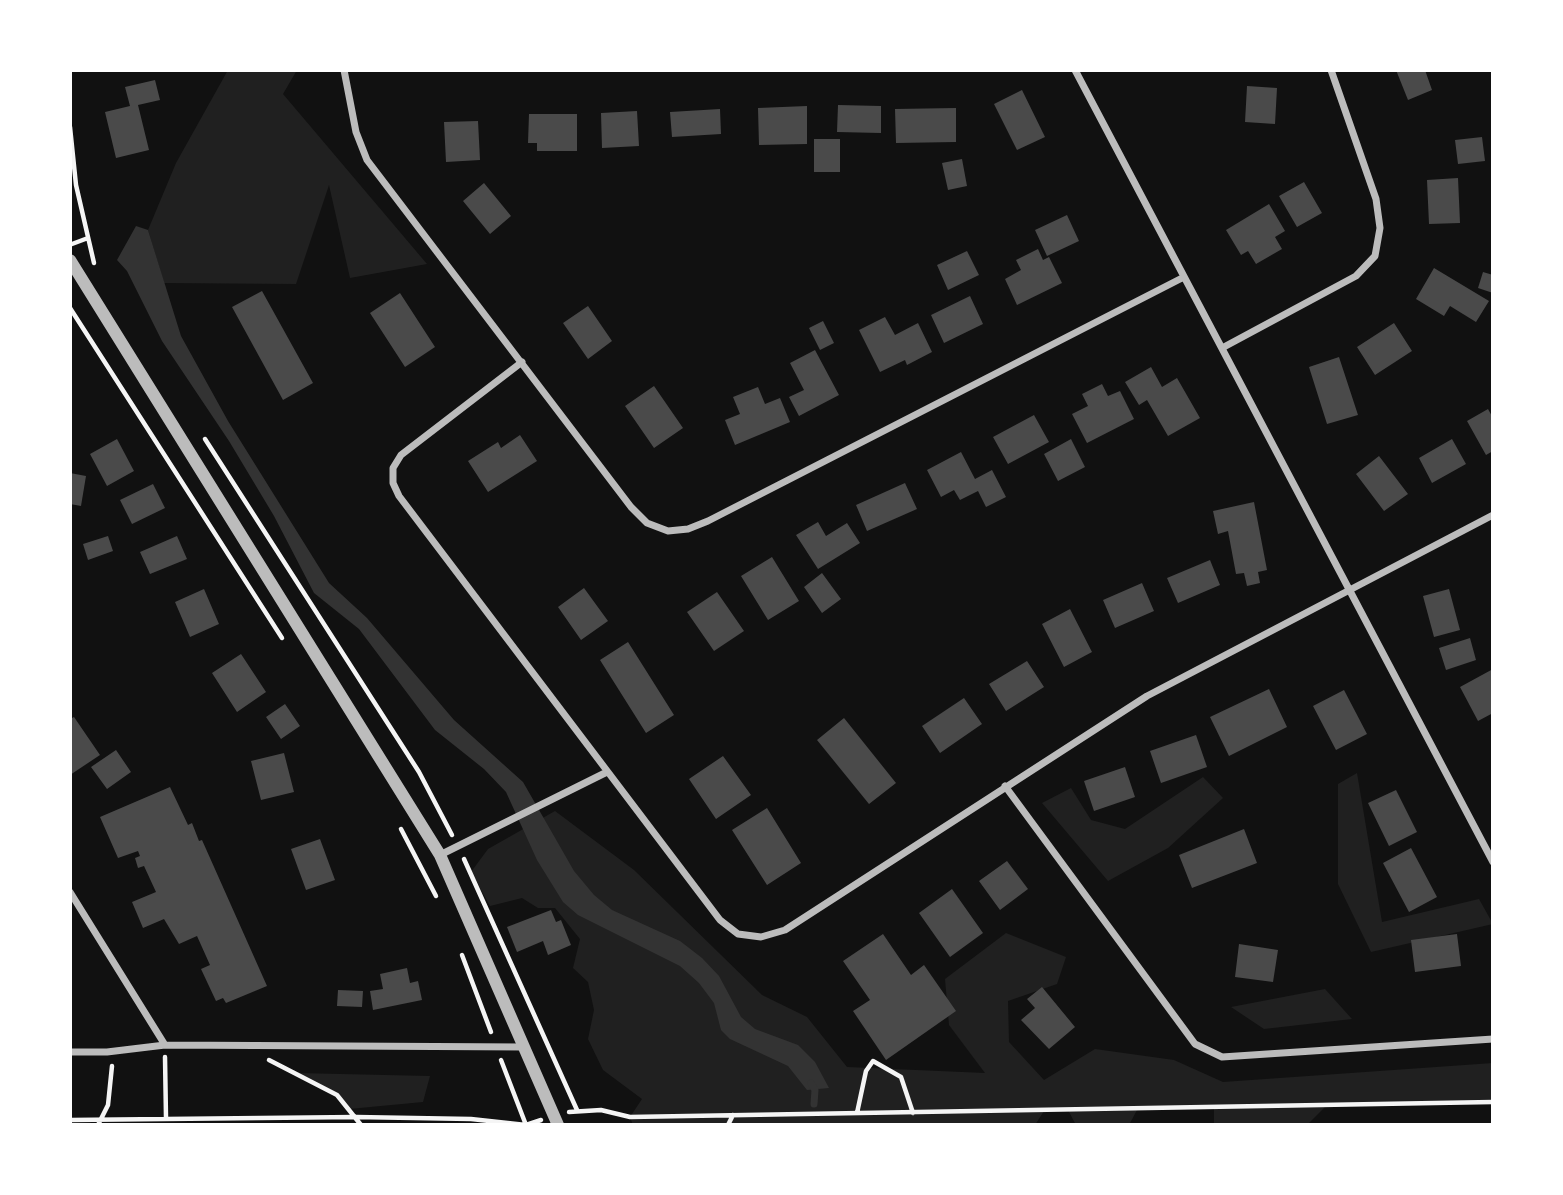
<!DOCTYPE html>
<style>
body{margin:0}
#map{position:relative;width:1563px;height:1195px;overflow:hidden;background:#111;font-family:Cabin,sans-serif}
canvas{display:block}
.frame{position:absolute;inset:0;border:72px solid #fff;pointer-events:none}
</style>
<div id="map">
<canvas width="1563" height="1195"></canvas>
<div class="frame"></div>
</div>
<script>
const ctx = document.querySelector('canvas').getContext('2d');
ctx.lineJoin = 'round';
function fillPath(path, color) { ctx.fillStyle = color; ctx.fill(path, 'evenodd'); }
const shape = rows => new Path2D(rows.map(r => 'M' + r).join(''));
function stroke(path, color, width, dash) { ctx.strokeStyle = color; ctx.lineWidth = width; ctx.lineCap = dash ? 'butt' : 'round'; ctx.setLineDash(dash || []); ctx.stroke(path); }
const green = shape([
 [228,70,297,70,283,94,427,264,350,278,329,185,296,284,164,283,148,230,176,163],
 [1357,773,1382,922,1479,899,1493,924,1371,952,1338,884,1338,784],
 [1203,777,1223,798,1168,848,1108,881,1042,803,1071,788,1091,820,1125,829],
 [555,811,634,870,762,995,807,1017,847,1067,985,1073,949,1025,945,979,1006,933,1066,957,1057,984,1008,1001,1009,1042,1044,1080,1095,1049,1174,1060,1223,1082,1493,1063,1493,1102,1325,1107,1307,1125,1214,1125,1214,1109,1137,1110,1129,1125,1076,1125,1068,1110,1044,1111,1035,1125,633,1125,630,1117,642,1099,603,1070,588,1039,594,1010,588,982,573,968,580,939,555,908,538,908,522,898,490,906,471,872,488,849],
 [1325,989,1352,1019,1264,1029,1231,1007],
 [296,1073,430,1076,423,1102,349,1109,337,1095]
]);
const water = shape([
 [136,226,148,230,181,336,228,421,329,583,367,618,454,720,523,782,574,871,594,895,612,910,680,941,702,958,719,976,741,1017,755,1029,798,1045,815,1062,829,1088,807,1090,788,1066,730,1039,721,1030,714,1003,699,983,680,966,578,915,563,902,537,860,506,792,484,769,435,730,359,629,314,593,274,516,229,441,162,341,127,271,117,260]
]);
const stream = shape([
 [811,1083,815,1090,814,1104]
]);
const building = shape([
 [1396,70,1425,70,1432,90,1408,100],
 [155,80,160,100,138,105,149,150,116,158,105,112,130,106,125,87],
 [1247,86,1277,88,1275,124,1245,122],
 [1022,90,1045,137,1017,150,994,104],
 [838,105,881,106,881,133,837,132],
 [807,106,807,144,759,145,758,108],
 [956,108,956,142,896,143,895,109],
 [720,109,721,134,672,137,670,112],
 [637,111,639,146,602,148,601,113],
 [529,114,577,114,577,151,537,151,537,143,528,143],
 [478,121,480,160,446,162,444,122],
 [1482,137,1485,161,1458,164,1455,140],
 [814,139,840,139,840,172,814,172],
 [962,159,967,186,948,190,942,163],
 [1458,178,1460,223,1429,224,1427,180],
 [1304,182,1322,213,1297,227,1279,196],
 [484,183,511,216,490,234,463,201],
 [1269,204,1285,231,1275,237,1282,249,1256,264,1248,251,1241,255,1226,230],
 [1067,215,1079,241,1047,256,1035,230],
 [1038,249,1043,260,1049,257,1062,283,1017,305,1005,279,1021,270,1016,260],
 [967,251,979,275,948,290,937,265],
 [1434,268,1489,301,1476,322,1450,306,1444,316,1416,299],
 [1483,272,1493,275,1493,293,1478,288],
 [262,291,313,383,283,400,232,307],
 [400,293,435,347,405,367,370,313],
 [970,296,983,324,944,343,931,315],
 [588,306,612,341,588,359,563,323],
 [885,317,895,335,918,323,932,352,907,365,905,360,880,372,859,330],
 [823,321,834,343,820,350,809,328],
 [1394,323,1412,351,1375,375,1357,347],
 [815,350,839,395,799,416,789,397,804,390,790,363],
 [1339,357,1358,415,1327,424,1309,367],
 [1151,367,1162,387,1177,378,1200,418,1168,436,1147,400,1139,405,1125,382],
 [1102,384,1108,396,1120,391,1134,419,1087,443,1072,414,1088,406,1082,394],
 [654,386,683,428,654,448,625,406],
 [758,387,765,404,780,398,790,422,735,445,725,420,740,414,733,397],
 [1488,409,1493,418,1493,451,1486,455,1467,421],
 [1034,415,1049,442,1008,464,993,437],
 [520,435,537,461,488,492,468,461,498,442,501,448],
 [117,439,134,471,107,486,90,454],
 [1071,439,1085,467,1058,481,1044,454],
 [1452,439,1466,464,1432,483,1419,458],
 [961,452,975,479,992,470,1006,497,986,507,978,491,960,500,954,490,941,497,927,470],
 [1379,456,1408,494,1384,511,1356,474],
 [70,473,86,476,81,506,70,504],
 [905,483,917,509,867,531,856,505],
 [153,484,165,508,132,524,120,500],
 [1254,502,1267,570,1258,572,1260,583,1247,586,1244,573,1236,574,1228,531,1218,534,1213,511],
 [818,522,826,536,847,523,860,543,818,569,796,535],
 [108,536,113,551,88,560,83,544],
 [177,536,187,559,150,574,140,552],
 [772,557,799,601,768,620,741,576],
 [1210,560,1220,585,1178,603,1167,578],
 [822,573,841,599,822,613,804,587],
 [1142,583,1154,611,1115,628,1103,600],
 [584,588,608,621,581,640,558,607],
 [204,589,219,624,190,637,175,602],
 [1449,589,1460,630,1434,637,1423,596],
 [717,592,744,631,714,651,687,612],
 [1070,609,1092,652,1064,667,1042,624],
 [1470,638,1476,660,1446,670,1439,648],
 [628,642,674,715,646,733,600,660],
 [241,654,266,692,237,712,212,673],
 [1027,661,1044,687,1006,711,989,684],
 [1493,669,1493,713,1478,721,1460,687],
 [1269,689,1287,727,1229,756,1210,717],
 [1344,690,1367,734,1336,750,1313,706],
 [964,698,982,724,940,753,922,726],
 [285,704,300,726,281,739,266,717],
 [74,717,100,755,70,775,70,719],
 [844,718,896,783,869,804,817,740],
 [1196,735,1207,767,1161,783,1150,751],
 [116,750,131,772,107,789,91,767],
 [284,753,294,792,261,800,251,761],
 [723,756,751,795,716,819,689,779],
 [1125,767,1135,797,1094,811,1084,781],
 [170,787,188,825,192,823,199,841,202,840,267,986,226,1003,223,998,216,1001,201,969,210,965,197,936,179,944,164,919,143,928,132,902,156,892,144,866,138,868,135,858,140,856,138,851,118,858,100,817],
 [1396,790,1417,832,1389,846,1368,803],
 [767,808,801,863,767,885,732,830],
 [1244,829,1257,863,1192,888,1179,855],
 [320,839,335,880,306,890,291,849],
 [1411,848,1437,897,1409,912,1383,863],
 [1007,861,1028,889,1000,910,979,881],
 [952,889,983,933,950,957,919,913],
 [551,910,556,922,561,920,571,945,548,955,543,941,517,952,507,927],
 [883,934,911,975,924,965,956,1011,886,1060,853,1011,870,1000,843,961],
 [1457,934,1461,966,1415,972,1411,940],
 [1239,944,1278,950,1273,982,1235,977],
 [407,968,410,983,418,981,422,1000,373,1010,370,991,383,989,380,974],
 [1042,987,1075,1027,1049,1049,1021,1020,1035,1008,1027,999],
 [338,990,363,991,362,1007,337,1006]
]);
const path = shape([
 [70,127,76,185,94,263],
 [72,244,88,238],
 [70,308,282,638],
 [205,439,419,772,452,835],
 [401,829,436,896],
 [464,859,577,1110],
 [462,955,491,1032],
 [165,1057,166,1118],
 [269,1060,337,1095,361,1125],
 [501,1060,526,1125],
 [569,1112,601,1110,630,1117,1493,1102],
 [857,1113,866,1071,873,1061,901,1077,913,1113],
 [70,1120,356,1117,471,1119,526,1125,541,1120],
 [98,1125,108,1105,112,1066],
 [728,1125,733,1115]
]);
const minor = shape([
 [344,70,356,132,367,160,631,507,647,523,668,531,688,529,708,521,1184,277],
 [1075,70,1493,862],
 [1222,348,1356,276,1375,256,1380,228,1376,199,1331,70],
 [522,362,401,455,393,468,393,483,399,496,720,920,738,934,761,937,785,930,1147,696,1493,515],
 [1005,786,1195,1044,1222,1057,1493,1039],
 [440,855,607,772],
 [70,892,165,1045],
 [70,1052,107,1052,165,1045,524,1047]
]);
const tertiary = shape([
 [70,260,440,855,558,1125]
]);
fillPath(green, '#202020');
fillPath(water, '#333');
stroke(stream, '#333', 7);
fillPath(building, '#4a4a4a');
stroke(path, '#f5f5f5', 4.5);
stroke(minor, '#bcbcbc', 7);
stroke(tertiary, '#bcbcbc', 12);
</script>
